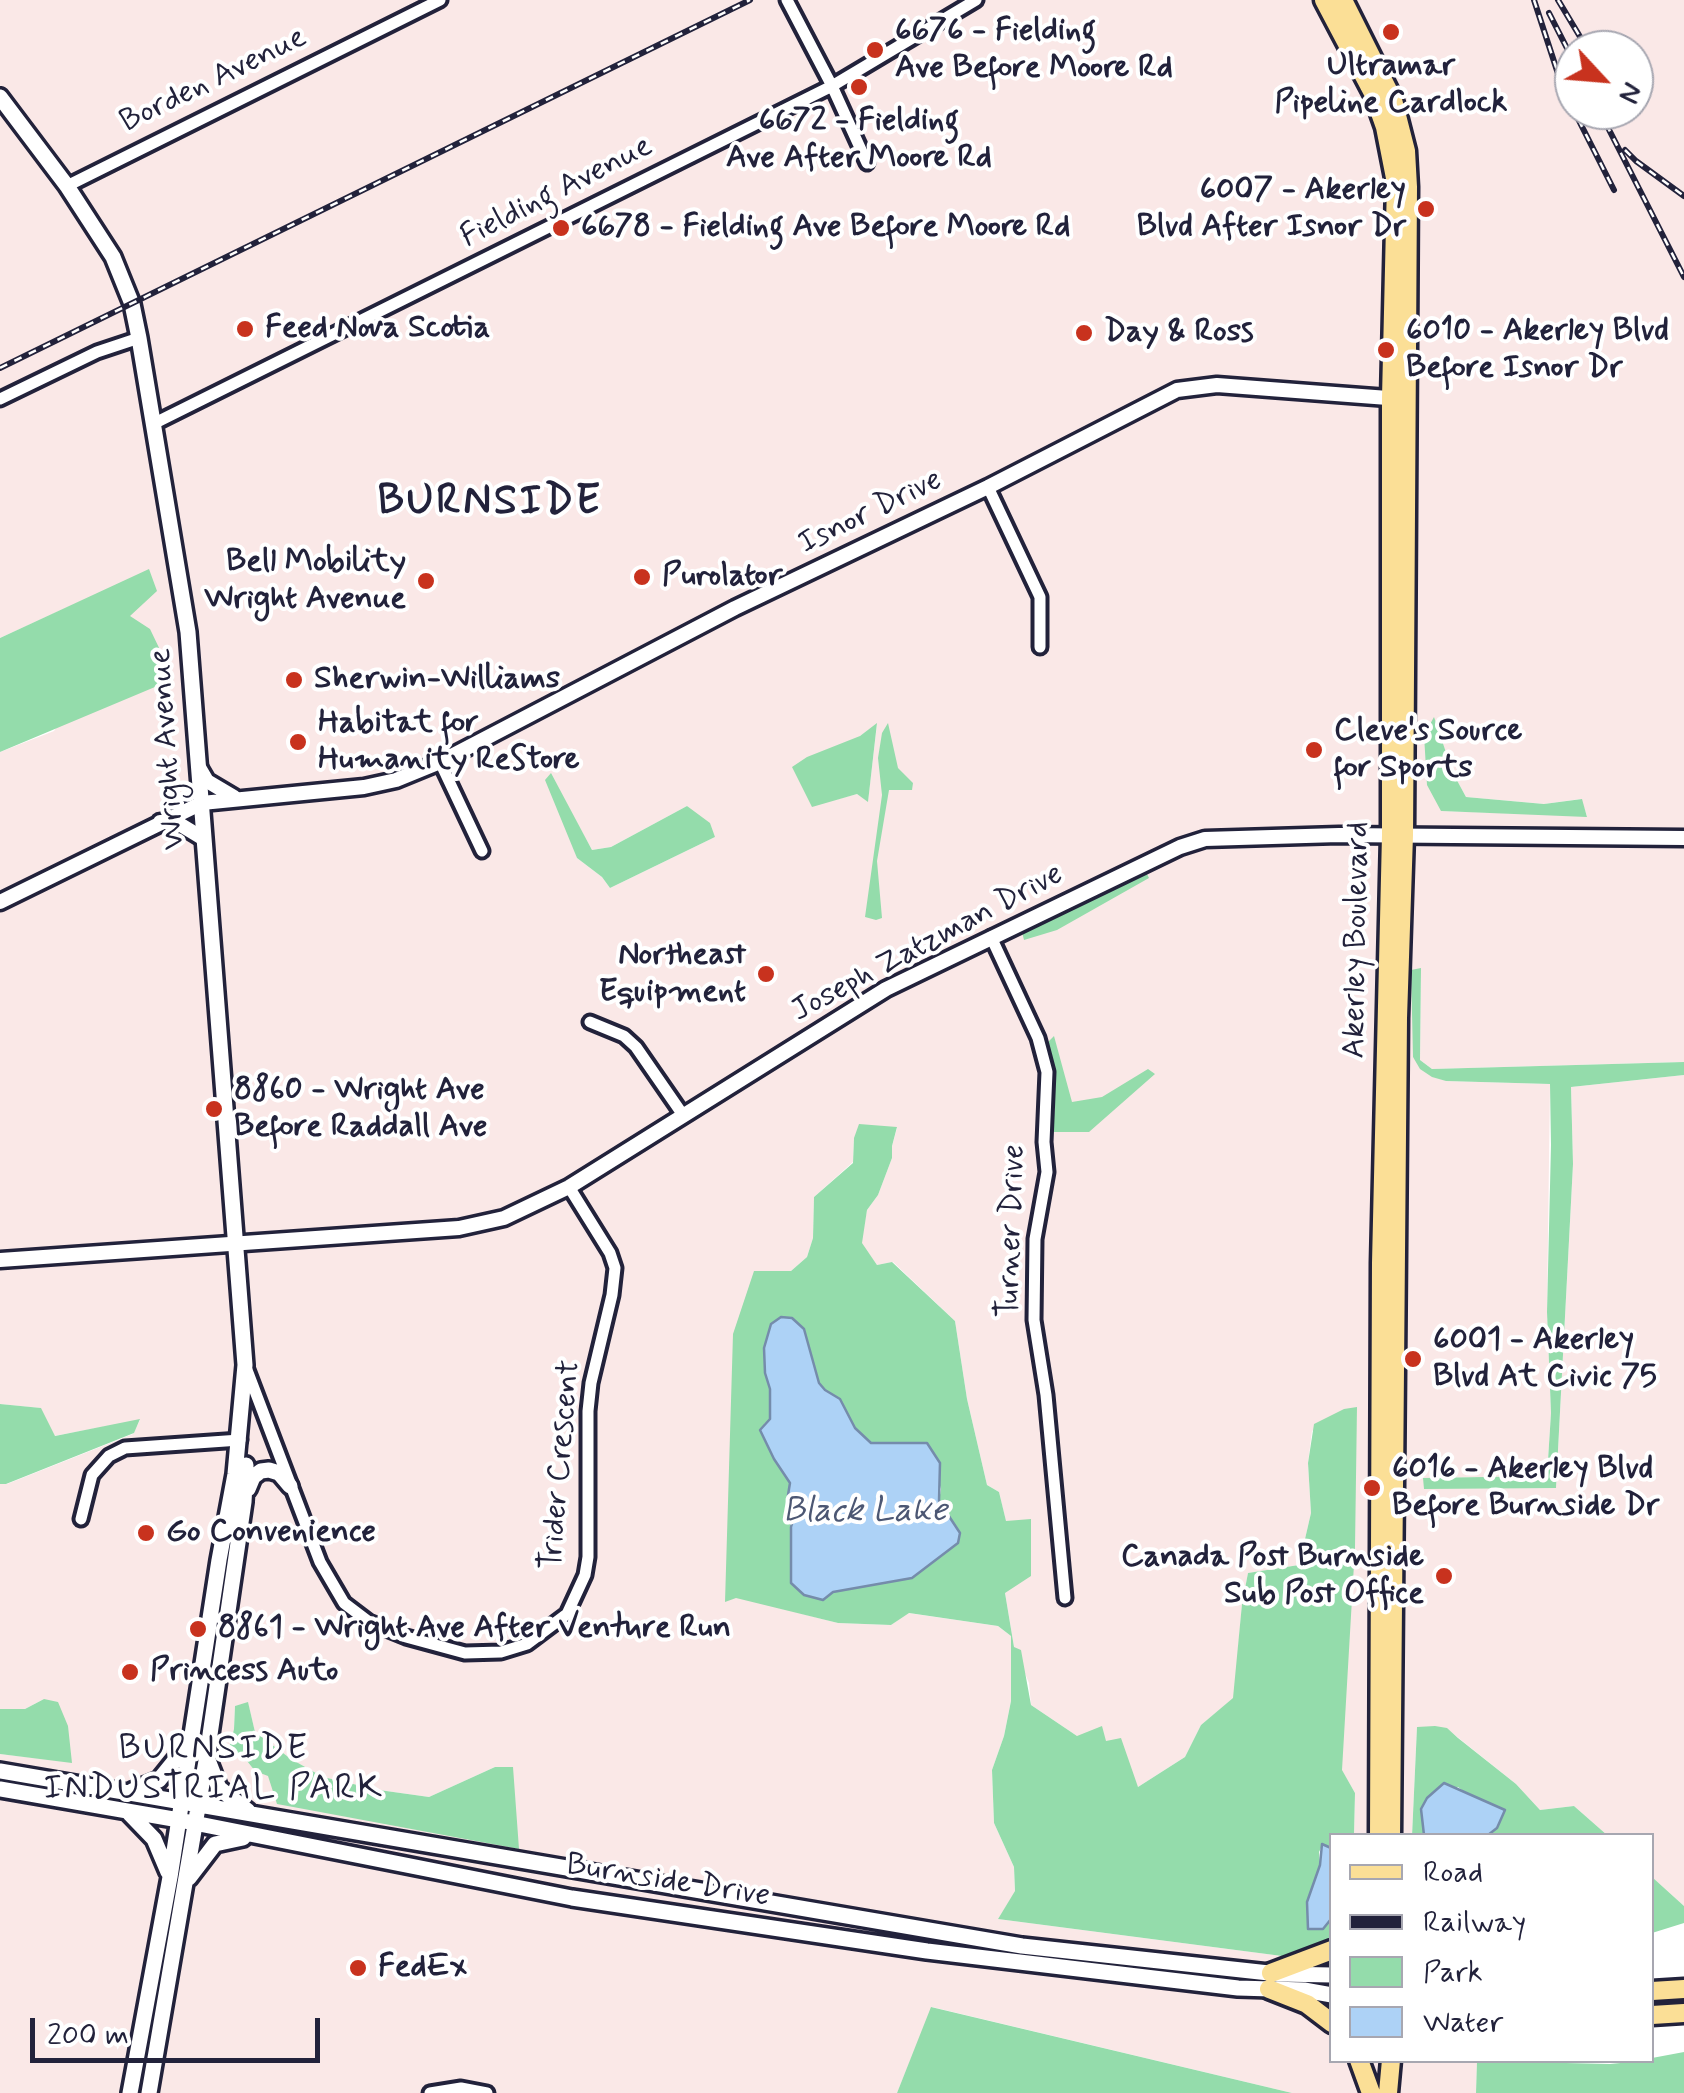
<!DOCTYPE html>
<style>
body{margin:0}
#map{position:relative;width:1684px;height:2093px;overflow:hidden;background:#fff;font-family:Mynerve,sans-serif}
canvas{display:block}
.legend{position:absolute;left:1329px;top:1833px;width:325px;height:230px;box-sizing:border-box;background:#fff;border:2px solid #a7a7b1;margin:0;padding:12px 18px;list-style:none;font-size:30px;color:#22223b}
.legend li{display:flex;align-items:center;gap:20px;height:50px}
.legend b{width:50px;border:2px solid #a7a7b1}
.north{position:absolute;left:1554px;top:30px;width:100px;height:100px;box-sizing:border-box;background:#fff;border:2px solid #a7a7b1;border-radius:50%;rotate:116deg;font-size:28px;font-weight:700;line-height:40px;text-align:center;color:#22223b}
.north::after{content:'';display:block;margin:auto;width:35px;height:45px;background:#c8321e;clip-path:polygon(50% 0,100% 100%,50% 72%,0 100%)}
.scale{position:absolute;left:30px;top:2018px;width:290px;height:45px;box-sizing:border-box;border:5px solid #22223b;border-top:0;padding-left:12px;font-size:30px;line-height:35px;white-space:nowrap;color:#22223b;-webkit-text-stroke:8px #fff;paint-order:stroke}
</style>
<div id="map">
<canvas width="1684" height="2093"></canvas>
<ul class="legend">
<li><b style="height:12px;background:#fbdf96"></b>Road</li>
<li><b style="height:12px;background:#22223b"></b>Railway</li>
<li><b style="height:28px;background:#94dcab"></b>Park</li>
<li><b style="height:28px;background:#add2f6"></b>Water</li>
</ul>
<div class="north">N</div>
<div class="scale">200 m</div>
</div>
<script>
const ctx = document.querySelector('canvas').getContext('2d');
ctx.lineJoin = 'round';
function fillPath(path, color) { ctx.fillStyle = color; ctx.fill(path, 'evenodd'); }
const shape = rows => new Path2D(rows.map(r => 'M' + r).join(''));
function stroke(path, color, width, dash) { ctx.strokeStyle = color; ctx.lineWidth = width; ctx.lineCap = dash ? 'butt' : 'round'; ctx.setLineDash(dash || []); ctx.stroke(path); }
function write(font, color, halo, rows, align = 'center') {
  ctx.font = font + ' Mynerve,sans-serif'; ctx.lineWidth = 8; ctx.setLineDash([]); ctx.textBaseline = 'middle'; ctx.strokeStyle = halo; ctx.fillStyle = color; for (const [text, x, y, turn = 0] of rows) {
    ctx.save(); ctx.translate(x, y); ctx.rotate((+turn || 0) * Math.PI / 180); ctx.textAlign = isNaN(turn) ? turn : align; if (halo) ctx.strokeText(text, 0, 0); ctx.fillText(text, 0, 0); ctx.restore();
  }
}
const built = shape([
 [0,0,1684,0,1684,1062,1432,1069,1420,1060,1421,969,1413,1057,1446,1081,1550,1084,1547,1312,1551,1413,1547,1476,1424,1478,1556,1488,1573,1164,1571,1087,1684,1075,1684,1906,1652,1877,1652,1836,1607,1835,1574,1806,1540,1810,1516,1784,1446,1728,1417,1727,1412,1835,1354,1835,1355,1793,1341,1769,1357,1407,1312,1431,1308,1463,1311,1513,1299,1565,1248,1573,1242,1604,1234,1698,1201,1725,1185,1757,1138,1787,1105,1741,1077,1736,1031,1705,1029,1683,1014,1647,1005,1593,1031,1520,1006,1522,999,1492,987,1485,967,1399,955,1321,893,1262,877,1265,861,1243,867,1210,878,1195,892,1158,892,1146,897,1128,854,1138,853,1162,814,1197,813,1238,807,1257,791,1271,736,1597,838,1623,891,1625,908,1613,998,1626,1011,1636,1011,1701,1004,1736,992,1770,994,1823,1014,1867,1015,1892,998,1919,1282,1956,1331,1953,1332,2060,1477,2061,1476,2093,1292,2093,932,2007,897,2093,0,2093,0,1754,71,1762,44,1699,25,1709,0,1709,0,1484,7,1484,133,1434,140,1420,54,1436,40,1408,0,1404,0,752,54,731,129,616,149,570,0,638],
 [1574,50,1634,50,1634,110,1574,110],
 [1434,718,1453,773,1466,797,1544,804,1581,799,1587,816,1441,811],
 [877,724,868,801,857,794,812,806,860,736],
 [550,774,592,850,611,847,687,806,715,837,610,888,602,877,577,858],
 [248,1703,255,1732,291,1759,323,1777,379,1790,429,1797,495,1767,518,1848,255,1771,243,1756,229,1749,234,1729,235,1706]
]);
const green = shape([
 [149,569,157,591,130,616,150,629,174,679,0,752,0,638],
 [1434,717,1453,773,1466,797,1544,804,1582,799,1587,817,1441,811,1427,785,1424,735],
 [877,723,868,802,857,794,812,807,792,767,807,757,860,736],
 [888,723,898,768,913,783,912,790,889,790,877,861,882,918,876,920,865,917,882,795,878,758,882,733],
 [551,773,592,850,611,847,687,806,710,823,715,837,610,888,602,877,577,858,545,780],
 [1145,870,1149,878,1057,930,1024,940,1022,932],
 [1421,968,1420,1060,1432,1069,1684,1062,1684,1075,1571,1087,1573,1164,1556,1488,1424,1489,1423,1478,1547,1476,1551,1413,1547,1312,1551,1145,1550,1084,1446,1081,1432,1077,1420,1069,1413,1057,1411,970],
 [1054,1036,1072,1102,1102,1097,1148,1069,1155,1074,1089,1132,1052,1132,1055,1107,1047,1043],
 [859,1124,897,1127,892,1146,892,1158,878,1195,867,1210,862,1243,877,1265,892,1262,955,1321,967,1399,987,1485,999,1492,1006,1521,1031,1519,1031,1576,1005,1593,1014,1647,1021,1650,1031,1705,1077,1736,1102,1726,1106,1741,1121,1738,1138,1787,1185,1757,1201,1725,1233,1698,1242,1604,1248,1573,1299,1565,1311,1513,1308,1463,1314,1424,1344,1409,1357,1407,1355,1547,1342,1770,1355,1793,1354,1835,1332,1836,1331,1848,1323,1844,1319,1852,1320,1865,1307,1902,1323,1929,1331,1919,1330,1954,1282,1956,998,1919,1015,1891,1014,1867,994,1823,992,1770,1004,1736,1011,1701,1011,1636,998,1626,909,1613,891,1625,838,1623,736,1598,725,1602,733,1334,754,1271,791,1271,807,1257,813,1238,814,1197,853,1163,854,1138],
 [792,1318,804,1329,819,1383,825,1390,840,1399,855,1428,871,1443,927,1443,941,1489,939,1501,960,1533,912,1578,833,1592,823,1600,791,1582,791,1527,795,1514,788,1495,790,1483,774,1459,764,1436,764,1424,770,1420,770,1389,765,1373,764,1348,768,1333],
 [0,1404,41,1408,55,1436,140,1419,134,1433,6,1484,0,1484],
 [44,1699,58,1702,68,1726,72,1763,0,1754,0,1709,25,1709],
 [248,1702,255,1732,291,1759,323,1777,379,1790,429,1797,495,1767,513,1767,519,1849,277,1804,268,1776,255,1771,243,1756,229,1749,234,1729,235,1706],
 [1435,1726,1447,1728,1458,1738,1516,1784,1540,1810,1574,1806,1607,1835,1488,1835,1497,1828,1505,1810,1471,1797,1458,1787,1421,1809,1424,1835,1412,1836,1417,1727],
 [1652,1877,1684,1906,1684,1923,1652,1933],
 [931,2007,1292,2093,897,2093],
 [1684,2052,1684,2093,1476,2093,1477,2061,1610,2064,1652,2060,1652,2058]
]);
const water = shape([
 [781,1317,792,1318,804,1329,819,1383,825,1390,840,1399,855,1428,871,1443,927,1443,940,1463,939,1501,960,1533,958,1543,912,1578,833,1592,823,1600,804,1595,791,1583,791,1527,795,1514,788,1495,790,1483,774,1459,760,1430,770,1419,770,1389,765,1373,764,1348,771,1324,781,1317],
 [1444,1783,1505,1810,1497,1828,1488,1835,1424,1835,1421,1809,1427,1798,1444,1783],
 [1322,1844,1331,1848,1331,1919,1323,1929,1308,1929,1307,1902,1320,1865,1322,1844]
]);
const minor = shape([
 [787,0,832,86,867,163],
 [67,186,440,0],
 [0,399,97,352,139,338],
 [155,423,832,86,976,0],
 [988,487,1040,597,1040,647],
 [440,762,482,851],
 [991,937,1038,1038,1047,1072,1044,1142,1047,1172,1035,1239,1034,1320,1046,1395,1065,1598],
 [590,1022,624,1036,636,1047,683,1115],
 [247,1370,320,1562,344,1603,369,1622,406,1637,465,1653,501,1652,527,1644,567,1614,585,1575,588,1557,588,1411,591,1383,612,1295,615,1268,610,1253,569,1187],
 [81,1519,92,1475,109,1456,125,1448,240,1440],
 [430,2093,461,2088,487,2093]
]);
const tertiary = shape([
 [200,769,207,781,234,797],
 [160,822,176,822,204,839],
 [0,902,202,803,364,787,396,780,440,762,735,608,988,487,1177,390,1217,385,1401,399],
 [0,1260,459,1228,504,1218,569,1187,886,989,1180,847,1205,839,1339,835,1684,838]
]);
const secondary = shape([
 [0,97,67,186,113,257,132,304,139,338,188,632,245,1365,235,1474,219,1560,170,1877,130,2093],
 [248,1489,253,1477,261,1471,269,1470,279,1473,290,1486],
 [208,1760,219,1788,248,1811],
 [0,1771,1022,1946,1278,1974,1332,1975],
 [0,1789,179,1820,572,1898,927,1951,1238,1988,1304,1990,1332,1995],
 [132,1791,159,1780,189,1743],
 [127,1811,154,1839,168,1872],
 [189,1878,215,1844,243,1838],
 [149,2093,207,1755,244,1502,246,1465]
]);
const primary = shape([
 [1324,0,1373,93,1385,127,1396,183,1391,398,1391,835,1381,1263,1379,1836],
 [1343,0,1393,100,1406,151,1408,187,1404,835,1398,1018,1391,1836],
 [1271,1973,1332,1950],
 [1269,1989,1307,2004,1332,2023],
 [1652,1991,1684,1989],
 [1652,2015,1684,2013],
 [1359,2060,1371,2093],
 [1388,2093,1391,2060]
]);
const rail = shape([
 [1534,0,1563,89,1614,190],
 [1558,0,1588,50],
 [1549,13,1574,62],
 [1599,110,1684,277],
 [1625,150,1636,161,1684,196],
 [0,368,750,0]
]);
const markers = [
 [1391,32,10,"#c8321e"],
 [875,50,10,"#c8321e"],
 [859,87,10,"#c8321e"],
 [1426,209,10,"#c8321e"],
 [561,228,10,"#c8321e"],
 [245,329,10,"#c8321e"],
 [1084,333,10,"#c8321e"],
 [1386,350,10,"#c8321e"],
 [642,577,10,"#c8321e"],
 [426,581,10,"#c8321e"],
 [294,680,10,"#c8321e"],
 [298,742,10,"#c8321e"],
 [1314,750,10,"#c8321e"],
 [766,974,10,"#c8321e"],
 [214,1109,10,"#c8321e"],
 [1413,1359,10,"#c8321e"],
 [1372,1488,10,"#c8321e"],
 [146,1533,10,"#c8321e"],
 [1444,1576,10,"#c8321e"],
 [198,1629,10,"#c8321e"],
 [130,1672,10,"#c8321e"],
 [358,1968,10,"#c8321e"]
];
const poiNames = [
 ["6676 - Fielding",895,32],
 ["Ave Before Moore Rd",895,69],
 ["Ultramar",1391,67,"center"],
 ["Pipeline Cardlock",1391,104,"center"],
 ["6672 - Fielding",859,122,"center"],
 ["Ave After Moore Rd",859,159,"center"],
 ["6007 - Akerley",1406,191,"right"],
 ["Blvd After Isnor Dr",1406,228,"right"],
 ["6678 - Fielding Ave Before Moore Rd",581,228],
 ["Feed Nova Scotia",265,329],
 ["6010 - Akerley Blvd",1406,332],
 ["Before Isnor Dr",1406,369],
 ["Day & Ross",1104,333],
 ["Bell Mobility",406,563,"right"],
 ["Wright Avenue",406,600,"right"],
 ["Purolator",662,577],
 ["Sherwin-Williams",314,680],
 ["Habitat for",318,724],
 ["Humanity ReStore",318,761],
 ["Cleve's Source",1334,732],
 ["for Sports",1334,769],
 ["Northeast",746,956,"right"],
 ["Equipment",746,993,"right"],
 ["8860 - Wright Ave",234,1091],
 ["Before Raddall Ave",234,1128],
 ["6001 - Akerley",1433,1341],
 ["Blvd At Civic 75",1433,1378],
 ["6016 - Akerley Blvd",1392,1470],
 ["Before Burnside Dr",1392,1507],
 ["Go Convenience",166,1533],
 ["Canada Post Burnside",1424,1558,"right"],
 ["Sub Post Office",1424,1595,"right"],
 ["8861 - Wright Ave After Venture Run",218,1629],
 ["Princess Auto",150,1672],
 ["FedEx",378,1968]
];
const streetNames = [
 ["Borden Avenue",214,81,-26],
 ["Fielding Avenue",557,193,-27],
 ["Isnor Drive",871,513,-26],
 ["Wright Avenue",169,749,-94],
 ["Akerley Boulevard",1358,940,-89],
 ["Joseph Zatzman Drive",928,944,-28],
 ["Turner Drive",1013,1231,-88],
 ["Trider Crescent",562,1465,-85],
 ["Burnside Drive",668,1882,9]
];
const waterNames = [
 ["Black Lake",865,1513]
];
const neighbourhoodNames = [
 ["BURNSIDE",214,1751],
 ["INDUSTRIAL PARK",214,1791]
];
const districtNames = [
 ["BURNSIDE",490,504]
];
fillPath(built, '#fae8e7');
fillPath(green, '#94dcab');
fillPath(water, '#add2f6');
stroke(water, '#758cab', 2.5);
stroke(minor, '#22223b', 19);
stroke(tertiary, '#22223b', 21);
stroke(secondary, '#22223b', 22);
stroke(primary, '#22223b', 25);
stroke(minor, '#fff', 11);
stroke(tertiary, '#fff', 14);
stroke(secondary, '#fff', 15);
stroke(primary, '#fbdf96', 18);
stroke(rail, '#22223b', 6);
stroke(rail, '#fff', 2.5, [8]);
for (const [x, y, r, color] of markers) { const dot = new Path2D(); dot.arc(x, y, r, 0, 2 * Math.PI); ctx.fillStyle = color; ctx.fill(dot); stroke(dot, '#fff', 4); }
write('bold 32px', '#22223b', '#fff', poiNames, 'left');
write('32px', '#22223b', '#fff', streetNames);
write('italic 35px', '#4c5773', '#fff', waterNames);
ctx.letterSpacing = '2.5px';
write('35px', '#22223b', '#fff', neighbourhoodNames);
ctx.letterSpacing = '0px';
ctx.letterSpacing = '2.5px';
write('bold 42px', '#22223b', '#fff', districtNames);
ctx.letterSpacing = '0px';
</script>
